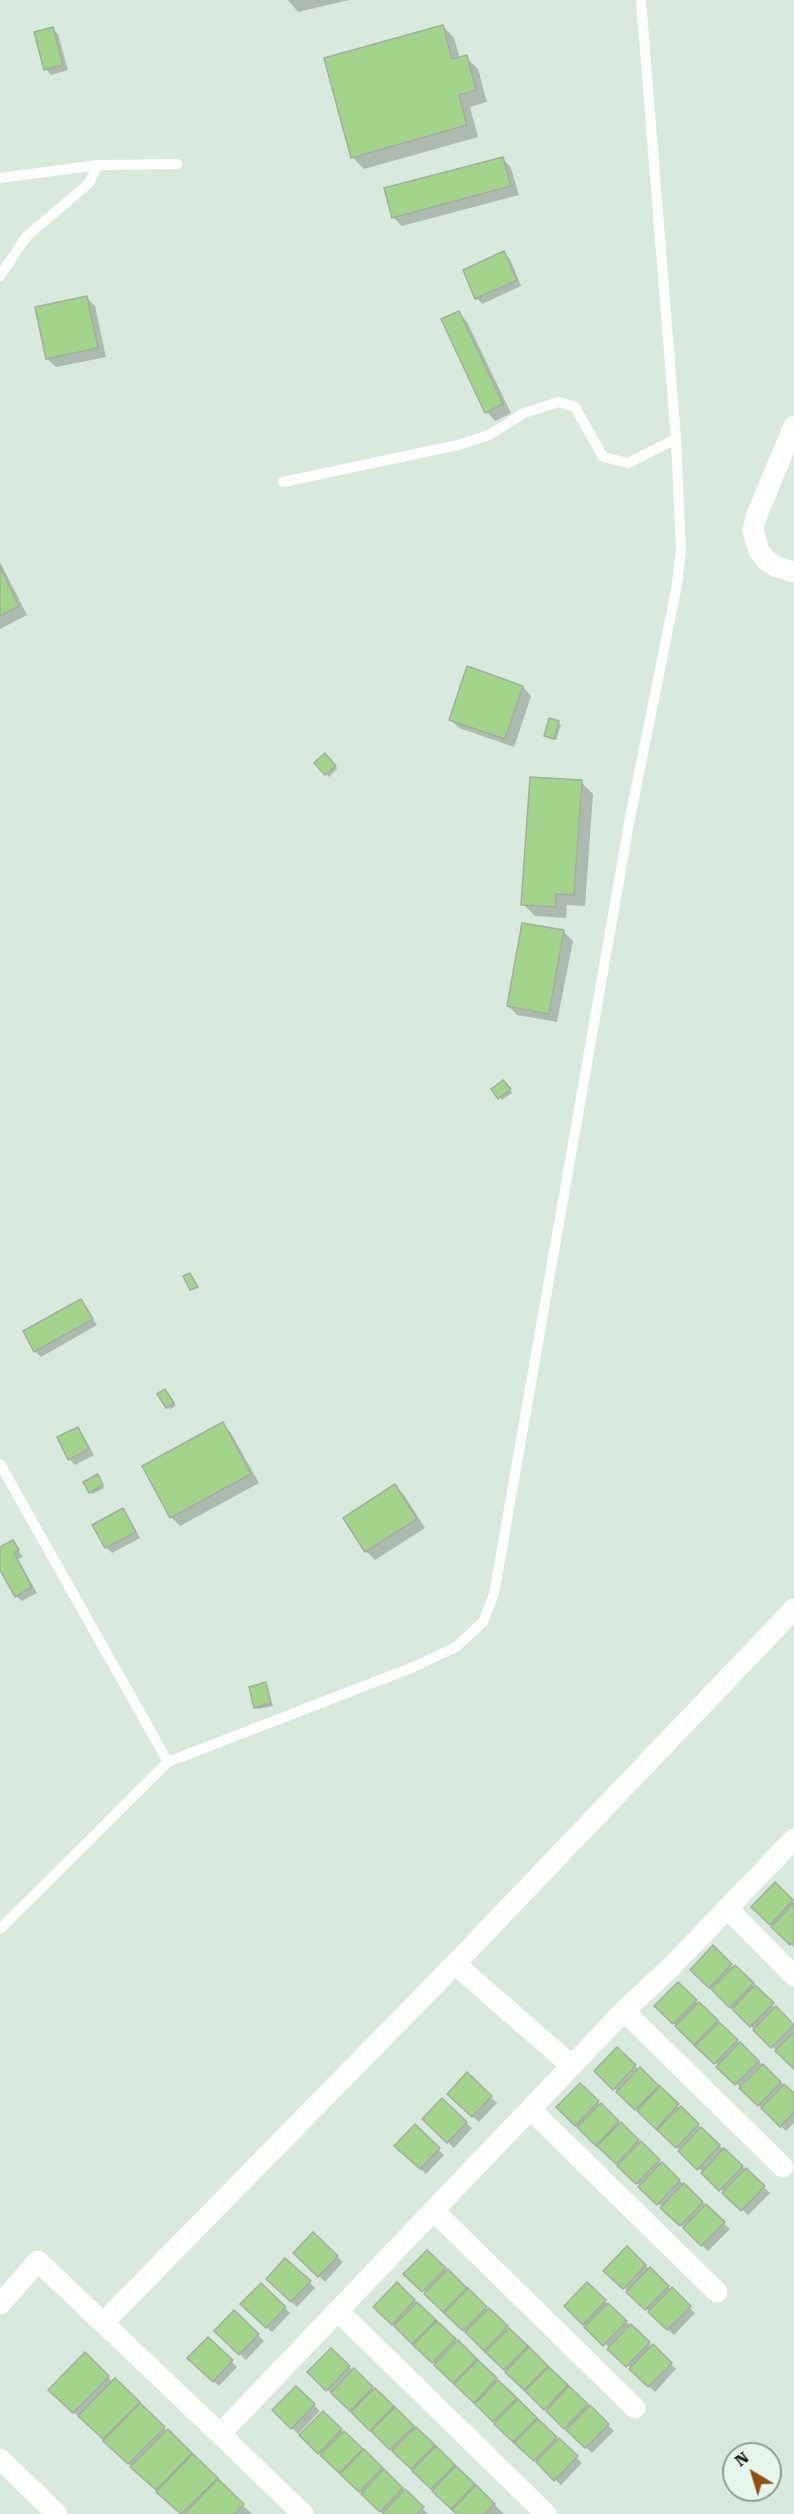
<!DOCTYPE html>
<style>
body{margin:0}
#map{position:relative;width:794px;height:2514px;overflow:hidden;background:#d8e9dd;font-family:"Roboto Serif",serif}
canvas{display:block}
.north{position:absolute;left:722px;top:2442px;width:60px;height:60px;box-sizing:border-box;background:#e5f7eb;border:2px solid #909d95;border-radius:50%;rotate:322deg;font-size:16px;font-weight:700;line-height:24px;text-align:center;color:#111713}
.north::after{content:'';display:block;margin:auto;width:21px;height:27px;background:#905217;clip-path:polygon(50% 0,100% 100%,50% 72%,0 100%)}
</style>
<div id="map">
<canvas width="794" height="2514"></canvas>
<div class="north">N</div>
</div>
<script>
const ctx = document.querySelector('canvas').getContext('2d');
ctx.lineJoin = 'round';
function fillPath(path, color) { ctx.fillStyle = color; ctx.fill(path, 'evenodd'); }
const shape = rows => new Path2D(rows.map(r => 'M' + r).join(''));
function stroke(path, color, width, dash) { ctx.strokeStyle = color; ctx.lineWidth = width; ctx.lineCap = dash ? 'butt' : 'round'; ctx.setLineDash(dash || []); ctx.stroke(path); }
const shadow = shape([
 [288,0,349,0,298,12],
 [443,26,454,38,460,59,466,57,478,69,487,102,470,107,478,137,364,169,352,157],
 [52,28,58,34,68,70,51,75,46,69],
 [503,159,511,168,519,195,402,226,393,217],
 [504,253,510,259,521,286,482,304,477,298],
 [86,297,95,306,106,357,56,367,47,359],
 [459,313,467,322,511,413,495,421,487,412],
 [0,562,27,615,0,629],
 [523,687,531,696,514,747,459,728,450,719],
 [558,723,561,725,556,740,548,738,546,735],
 [324,755,337,769,329,777,316,763],
 [581,782,593,794,585,906,567,905,566,918,535,916,523,904],
 [564,932,573,941,557,1022,517,1015,508,1006],
 [506,1084,512,1093,502,1100,493,1090],
 [81,1301,97,1325,41,1357,35,1351],
 [168,1393,176,1406,170,1409,167,1407],
 [222,1424,231,1433,259,1483,180,1526,171,1517],
 [78,1429,83,1435,94,1455,75,1465,69,1459],
 [100,1479,104,1488,93,1494,90,1492],
 [395,1486,404,1495,425,1528,375,1560,366,1551,345,1518],
 [123,1510,128,1516,140,1538,112,1553,106,1547],
 [12,1542,23,1557,18,1559,37,1593,22,1601,16,1596,0,1567,0,1549],
 [265,1684,273,1706,258,1709,256,1707],
 [775,1884,794,1903,794,1947,753,1907],
 [713,1948,794,2025,794,2067,692,1970],
 [678,1984,794,2095,794,2123,786,2131,656,2006],
 [617,2049,770,2193,748,2215,596,2071],
 [467,2074,497,2103,479,2122,449,2094],
 [580,2085,730,2229,708,2251,558,2107],
 [442,2100,472,2128,454,2148,424,2119],
 [415,2127,444,2155,426,2174,396,2146],
 [313,2234,343,2262,325,2282,295,2253],
 [627,2248,695,2313,674,2335,606,2271],
 [427,2252,614,2431,592,2453,406,2274],
 [286,2260,315,2288,297,2307,268,2279],
 [397,2284,582,2463,561,2485,375,2307],
 [587,2284,676,2369,655,2392,566,2306],
 [261,2285,290,2313,272,2332,242,2304],
 [234,2312,264,2341,246,2360,216,2331],
 [208,2339,237,2367,219,2386,189,2358],
 [331,2350,416,2429,504,2514,459,2514,334,2394,333,2395,309,2372],
 [85,2354,113,2382,115,2380,252,2514,182,2514,50,2390],
 [296,2388,320,2411,298,2434,274,2410],
 [323,2413,384,2471,428,2514,384,2514,301,2435]
]);
const building = shape([
 [443,25,452,59,467,55,476,90,459,95,467,125,351,158,324,58,443,25],
 [53,27,63,65,44,70,34,32,53,27],
 [503,157,511,186,392,218,384,188,503,157],
 [504,251,517,280,475,299,463,270,504,251],
 [87,296,98,348,46,359,35,307,87,296],
 [459,311,503,404,485,413,441,319,459,311],
 [0,567,19,606,0,616,0,567],
 [467,666,523,686,505,739,449,720,467,666],
 [549,718,559,721,554,739,544,736,549,718],
 [325,753,336,766,325,775,314,763,325,753],
 [530,777,582,780,574,895,556,894,555,907,521,905,530,777],
 [522,923,564,930,549,1014,507,1006,522,923],
 [503,1080,511,1089,498,1099,491,1089,503,1080],
 [190,1273,198,1287,190,1290,183,1276,190,1273],
 [81,1299,93,1319,34,1352,23,1331,81,1299],
 [165,1389,174,1403,166,1408,157,1394,165,1389],
 [223,1422,251,1474,170,1518,142,1466,223,1422],
 [78,1427,89,1449,68,1460,57,1437,78,1427],
 [98,1474,103,1485,89,1493,83,1482,98,1474],
 [395,1484,417,1519,365,1552,343,1518,395,1484],
 [123,1508,136,1532,105,1548,92,1525,123,1508],
 [13,1540,19,1550,14,1553,32,1587,15,1597,0,1570,0,1547,13,1540],
 [266,1682,271,1703,254,1708,249,1687,266,1682],
 [775,1882,793,1900,770,1925,751,1907,775,1882],
 [794,1903,794,1941,790,1945,771,1927,794,1903],
 [713,1945,732,1964,709,1988,690,1970,713,1945],
 [735,1965,754,1983,730,2008,711,1989,735,1965],
 [678,1982,697,2000,673,2024,654,2006,678,1982],
 [755,1985,774,2003,750,2027,732,2009,755,1985],
 [699,2002,718,2020,694,2045,675,2026,699,2002],
 [776,2006,794,2025,771,2048,753,2030,776,2006],
 [719,2022,738,2040,714,2064,695,2046,719,2022],
 [794,2032,794,2069,775,2051,794,2032],
 [740,2042,759,2061,735,2085,716,2067,740,2042],
 [617,2047,636,2065,613,2090,594,2071,617,2047],
 [763,2064,781,2082,758,2106,739,2088,763,2064],
 [640,2067,659,2086,635,2110,616,2092,640,2067],
 [467,2072,492,2096,472,2117,447,2094,467,2072],
 [580,2083,599,2101,575,2126,556,2107,580,2083],
 [784,2084,794,2093,794,2112,780,2127,761,2108,784,2084],
 [660,2086,679,2104,656,2129,637,2111,660,2086],
 [442,2098,467,2122,447,2143,422,2119,442,2098],
 [601,2103,619,2121,596,2146,577,2127,601,2103],
 [681,2106,699,2124,676,2148,657,2130,681,2106],
 [621,2122,639,2140,616,2164,597,2146,621,2122],
 [415,2124,440,2148,420,2169,394,2146,415,2124],
 [701,2127,720,2145,697,2170,678,2151,701,2127],
 [641,2141,660,2160,636,2184,617,2166,641,2141],
 [724,2148,743,2166,719,2191,701,2173,724,2148],
 [662,2162,680,2180,657,2205,638,2187,662,2162],
 [746,2168,765,2186,741,2211,722,2193,746,2168],
 [684,2183,703,2202,680,2226,660,2208,684,2183],
 [706,2204,725,2222,701,2246,683,2228,706,2204],
 [313,2232,338,2256,318,2277,293,2253,313,2232],
 [627,2246,646,2265,623,2289,603,2271,627,2246],
 [427,2250,446,2268,422,2292,403,2274,427,2250],
 [285,2258,311,2281,291,2302,266,2279,285,2258],
 [650,2267,669,2286,645,2310,626,2292,650,2267],
 [448,2269,467,2288,443,2312,424,2294,448,2269],
 [397,2282,415,2300,392,2325,373,2307,397,2282],
 [587,2282,606,2300,583,2325,564,2306,587,2282],
 [261,2283,286,2307,266,2328,240,2304,261,2283],
 [672,2287,691,2306,667,2330,648,2312,672,2287],
 [468,2288,487,2307,463,2331,444,2313,468,2288],
 [417,2302,436,2320,412,2344,394,2326,417,2302],
 [608,2303,627,2321,603,2346,584,2327,608,2303],
 [489,2308,508,2326,484,2351,465,2332,489,2308],
 [234,2310,259,2334,239,2355,214,2331,234,2310],
 [437,2321,456,2339,432,2363,413,2345,437,2321],
 [631,2324,650,2342,626,2367,607,2349,631,2324],
 [509,2328,528,2346,504,2370,485,2352,509,2328],
 [208,2337,233,2360,213,2382,187,2358,208,2337],
 [458,2340,477,2359,453,2383,434,2365,458,2340],
 [653,2344,672,2363,648,2387,629,2369,653,2344],
 [529,2347,548,2366,524,2390,505,2372,529,2347],
 [331,2348,350,2366,326,2391,307,2372,331,2348],
 [85,2352,109,2376,73,2413,48,2390,85,2352],
 [478,2360,497,2378,474,2403,454,2384,478,2360],
 [549,2367,568,2385,544,2410,525,2391,549,2367],
 [354,2368,373,2387,350,2411,331,2393,354,2368],
 [115,2378,140,2402,103,2439,78,2416,115,2378],
 [498,2380,517,2398,493,2422,475,2404,498,2380],
 [296,2386,315,2404,291,2429,272,2410,296,2386],
 [569,2386,588,2404,564,2429,546,2411,569,2386],
 [375,2388,394,2406,370,2431,351,2412,375,2388],
 [518,2399,537,2418,513,2442,494,2424,518,2399],
 [140,2403,165,2427,128,2464,103,2441,140,2403],
 [590,2405,609,2424,585,2448,566,2430,590,2405],
 [395,2407,414,2426,390,2450,371,2431,395,2407],
 [323,2411,342,2429,318,2454,299,2435,323,2411],
 [538,2419,557,2437,534,2461,514,2443,538,2419],
 [416,2427,435,2445,411,2469,392,2451,416,2427],
 [168,2429,192,2453,156,2490,130,2467,168,2429],
 [344,2431,363,2449,339,2473,320,2455,344,2431],
 [559,2438,578,2456,554,2481,536,2462,559,2438],
 [436,2446,455,2465,431,2489,412,2471,436,2446],
 [364,2449,383,2468,359,2492,340,2474,364,2449],
 [193,2454,218,2478,181,2514,156,2492,193,2454],
 [456,2466,475,2484,451,2509,432,2491,456,2466],
 [384,2469,403,2488,380,2512,361,2494,384,2469],
 [218,2479,244,2504,235,2514,184,2514,218,2479],
 [476,2485,495,2504,485,2514,457,2514,452,2510,476,2485],
 [405,2489,424,2507,417,2514,382,2514,405,2489]
]);
const lane = shape([
 [0,178,98,165,177,164],
 [0,276,26,237,89,183,98,165],
 [283,482,458,445,489,435,524,413,559,402,575,407,603,457,628,463,676,439],
 [0,1464,168,1762],
 [0,1929,168,1762,411,1668,456,1647,483,1622,494,1594,630,818,676,590,681,551,676,439,641,0]
]);
const street = shape([
 [794,426,756,517,753,530,759,551,767,561,777,567,794,572],
 [727,1908,794,1976],
 [455,1964,572,2066],
 [624,2011,783,2167],
 [531,2110,717,2292],
 [435,2212,635,2408],
 [0,2304,38,2261,220,2434],
 [339,2312,546,2514],
 [103,2323,455,1964,794,1609],
 [0,2459,57,2514],
 [303,2514,220,2434,624,2011,671,1967,794,1839]
]);
fillPath(shadow, '#0003');
fillPath(building, '#a3d48c');
stroke(building, '#a3ae9f', 1.5);
stroke(lane, '#fff', 10);
stroke(street, '#fff', 21);
</script>
